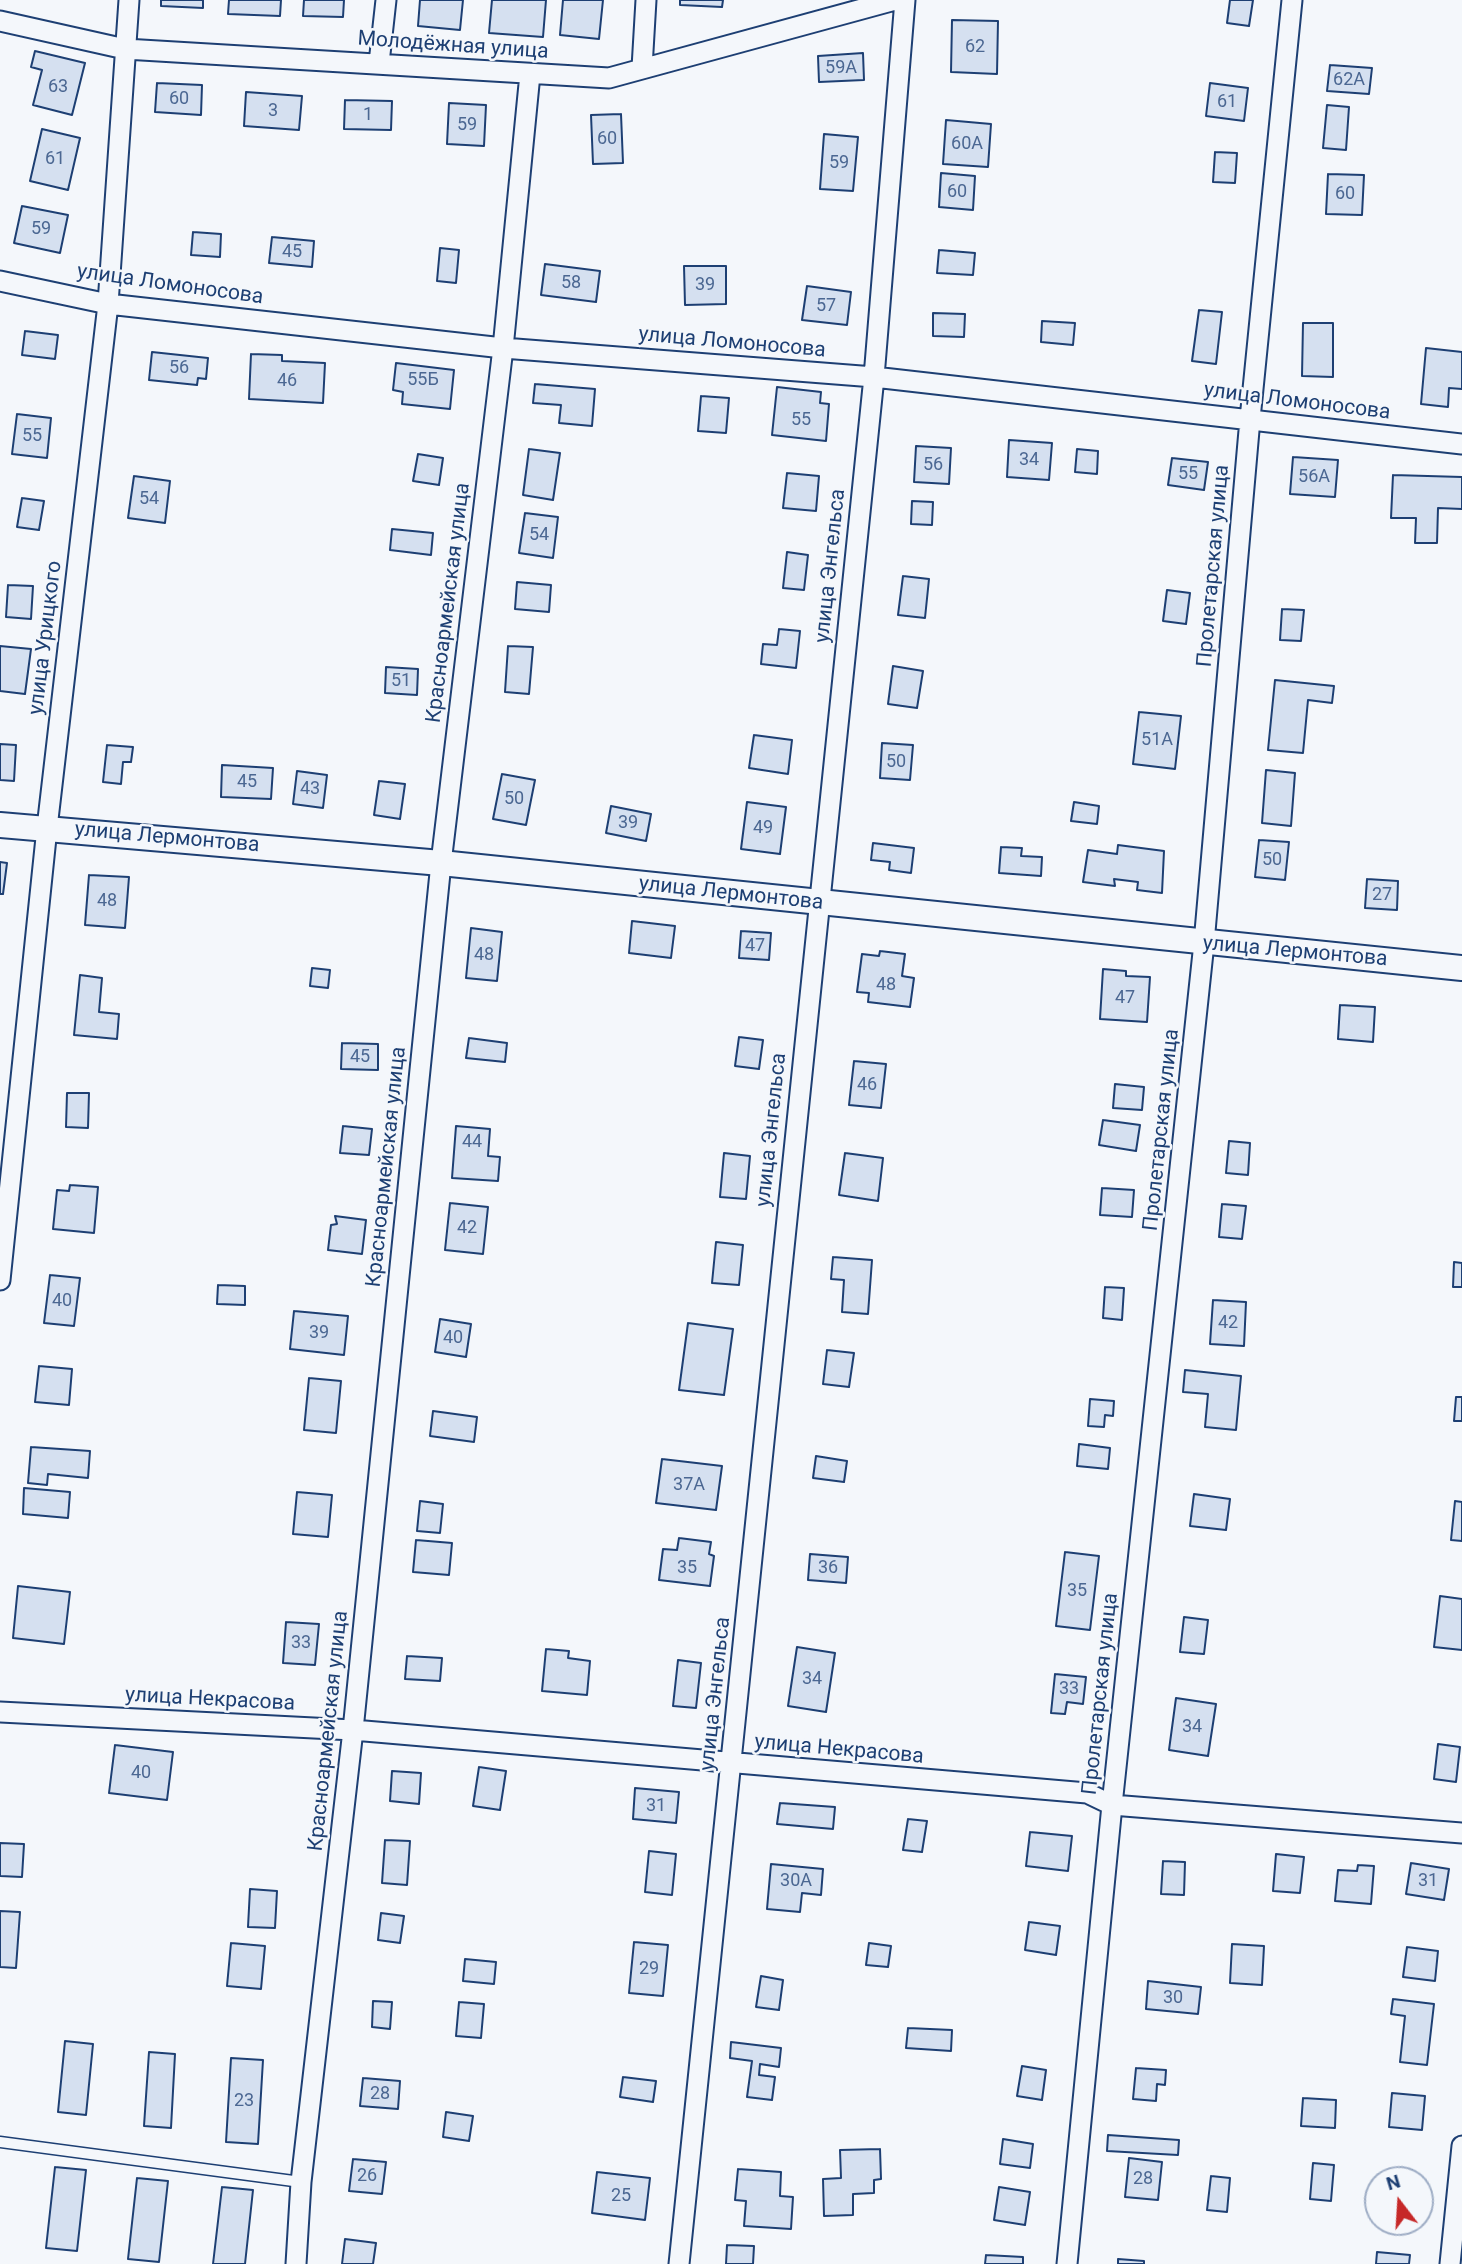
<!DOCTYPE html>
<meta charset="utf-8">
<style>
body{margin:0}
#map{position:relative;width:1462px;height:2264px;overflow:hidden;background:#f4f7fb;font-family:Roboto,sans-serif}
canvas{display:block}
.north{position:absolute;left:1364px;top:2166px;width:70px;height:70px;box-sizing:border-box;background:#f4f7fb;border:2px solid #9eadc5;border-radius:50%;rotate:343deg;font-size:19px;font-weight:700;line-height:28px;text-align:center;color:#1d3f73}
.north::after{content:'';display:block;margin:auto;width:24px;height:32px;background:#c62828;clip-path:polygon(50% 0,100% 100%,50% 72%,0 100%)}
</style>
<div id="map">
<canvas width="1462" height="2264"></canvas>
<div class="north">N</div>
</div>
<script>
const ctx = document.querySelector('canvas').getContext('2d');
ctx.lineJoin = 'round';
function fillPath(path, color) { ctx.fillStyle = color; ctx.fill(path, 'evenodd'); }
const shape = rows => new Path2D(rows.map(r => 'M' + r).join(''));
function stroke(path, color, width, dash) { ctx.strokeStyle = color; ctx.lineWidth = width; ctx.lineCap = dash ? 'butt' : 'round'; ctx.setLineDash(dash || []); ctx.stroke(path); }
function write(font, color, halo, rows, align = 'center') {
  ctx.font = font + ' Roboto,sans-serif'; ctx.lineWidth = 5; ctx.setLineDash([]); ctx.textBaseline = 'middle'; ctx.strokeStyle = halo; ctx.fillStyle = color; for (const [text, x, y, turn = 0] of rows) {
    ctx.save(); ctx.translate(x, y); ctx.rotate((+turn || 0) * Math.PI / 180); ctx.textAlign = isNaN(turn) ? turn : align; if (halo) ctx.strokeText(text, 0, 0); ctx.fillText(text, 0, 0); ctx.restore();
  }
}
const building = shape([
 [161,0,203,0,203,8,161,6,161,0],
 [229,0,281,0,280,16,228,14,229,0],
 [304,0,344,0,343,17,303,16,304,0],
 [420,0,463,0,460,30,418,26,420,0],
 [492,0,546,0,543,37,489,33,492,0],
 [563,0,603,0,599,39,560,35,563,0],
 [680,0,723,0,722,7,680,5,680,0],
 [1230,0,1253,0,1249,26,1227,23,1230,0],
 [952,20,998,21,997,74,951,72,952,20],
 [35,51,85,63,72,115,33,105,42,70,31,67,35,51],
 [863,53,864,80,819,82,818,56,863,53],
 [1330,65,1372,68,1369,94,1327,91,1330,65],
 [157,83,202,85,201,115,155,112,157,83],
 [1210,83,1248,88,1244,121,1206,116,1210,83],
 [246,92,302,96,299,130,244,126,246,92],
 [345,100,392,101,391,130,344,129,345,100],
 [449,103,486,105,484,146,447,144,449,103],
 [1327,105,1349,107,1346,150,1323,148,1327,105],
 [621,114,623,163,593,164,591,115,621,114],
 [946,120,991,124,988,167,943,164,946,120],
 [42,129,80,138,68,190,30,181,42,129],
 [824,134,858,137,853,191,820,189,824,134],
 [1215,152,1237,153,1235,183,1213,182,1215,152],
 [941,173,975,176,973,210,939,207,941,173],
 [1328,174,1364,175,1362,215,1326,214,1328,174],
 [22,206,68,215,60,253,14,243,22,206],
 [193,232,221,234,220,257,191,255,193,232],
 [272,237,314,241,312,267,269,263,272,237],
 [440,248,459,250,456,283,437,281,440,248],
 [939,250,975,253,973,275,937,273,939,250],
 [545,264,600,271,596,302,541,295,545,264],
 [684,266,726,266,726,304,685,305,684,266],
 [807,286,851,292,847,325,802,320,807,286],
 [1199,310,1222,312,1216,364,1192,361,1199,310],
 [933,313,965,314,964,337,933,336,933,313],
 [1042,321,1075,323,1073,345,1041,342,1042,321],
 [1303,323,1333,323,1333,377,1302,376,1303,323],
 [25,331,58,335,55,359,22,355,25,331],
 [1426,348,1462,352,1462,389,1449,388,1448,407,1421,404,1426,348],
 [152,352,208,358,206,379,198,378,197,385,149,380,152,352],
 [251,354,282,355,282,361,325,363,323,403,249,399,251,354],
 [396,363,454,370,450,409,402,404,403,392,393,390,396,363],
 [535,384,595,389,592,426,559,423,561,405,533,403,535,384],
 [777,387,821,392,820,403,829,404,826,441,772,435,777,387],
 [701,396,729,398,726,433,698,431,701,396],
 [17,414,51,418,47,458,12,454,17,414],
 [1009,440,1052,443,1049,480,1007,477,1009,440],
 [916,446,951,448,949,484,914,482,916,446],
 [529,449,560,453,553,500,523,495,529,449],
 [1077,449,1098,451,1097,474,1075,472,1077,449],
 [418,454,443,458,439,485,413,481,418,454],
 [1293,457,1338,460,1335,497,1290,494,1293,457],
 [1172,458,1208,462,1204,490,1168,485,1172,458],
 [787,473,819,476,816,511,783,508,787,473],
 [1393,475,1462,477,1462,509,1438,508,1437,543,1415,543,1416,518,1391,518,1393,475],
 [134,476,170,481,165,523,128,518,134,476],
 [22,498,44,501,39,530,17,527,22,498],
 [912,501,933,502,932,525,911,524,912,501],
 [525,513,558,517,553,558,519,553,525,513],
 [392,529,433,533,431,555,390,550,392,529],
 [787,552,808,555,804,590,783,588,787,552],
 [903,576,929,579,925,618,898,615,903,576],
 [517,582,551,585,549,612,515,609,517,582],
 [8,585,33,586,31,619,6,617,8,585],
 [1167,590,1190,593,1186,624,1163,621,1167,590],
 [1282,609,1304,610,1301,641,1280,640,1282,609],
 [779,629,800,631,796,668,761,664,763,644,777,645,779,629],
 [0,646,31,649,25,694,0,691,0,646],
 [508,646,533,647,529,694,505,692,508,646],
 [893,666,923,671,917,708,888,704,893,666],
 [386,667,418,669,417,695,385,693,386,667],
 [1275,680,1334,686,1332,703,1308,700,1303,753,1268,750,1275,680],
 [1139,712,1181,716,1175,769,1133,764,1139,712],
 [754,735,792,740,788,774,749,768,754,735],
 [882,743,913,745,910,780,880,778,882,743],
 [0,744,16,745,14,781,0,780,0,744],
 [107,745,133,747,131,762,123,762,121,784,103,782,107,745],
 [222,765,273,768,271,799,221,797,222,765],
 [1266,770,1295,773,1291,826,1262,823,1266,770],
 [297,771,327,775,323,808,293,804,297,771],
 [502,774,535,780,526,825,493,819,502,774],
 [379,781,405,784,400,819,374,815,379,781],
 [747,802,786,807,780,854,741,849,747,802],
 [1074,802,1099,806,1097,824,1071,821,1074,802],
 [611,806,651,814,646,841,606,833,611,806],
 [1259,840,1289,842,1285,880,1255,877,1259,840],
 [873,843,914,848,911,873,889,870,890,862,871,860,873,843],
 [1118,845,1164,851,1162,893,1137,890,1138,882,1114,879,1115,886,1083,882,1088,850,1117,854,1118,845],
 [1001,847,1022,848,1021,856,1042,857,1041,876,999,873,1001,847],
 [0,862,7,863,3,894,0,894,0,862],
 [89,875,129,877,125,928,85,925,89,875],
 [1367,879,1398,881,1397,910,1365,908,1367,879],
 [632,921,675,926,671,958,629,953,632,921],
 [471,928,502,932,497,981,466,978,471,928],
 [741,931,771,933,769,960,739,958,741,931],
 [880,951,905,954,902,976,914,978,910,1007,868,1002,869,993,857,992,862,954,879,956,880,951],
 [312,968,330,970,328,988,310,986,312,968],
 [1103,969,1126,971,1126,976,1150,977,1147,1022,1100,1019,1103,969],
 [80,975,102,978,99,1012,119,1014,117,1039,74,1035,80,975],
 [1340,1005,1375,1007,1373,1042,1338,1039,1340,1005],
 [739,1037,763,1040,759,1069,735,1066,739,1037],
 [469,1038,507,1043,505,1062,466,1058,469,1038],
 [342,1043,378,1044,378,1070,341,1069,342,1043],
 [854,1061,886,1064,881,1108,849,1105,854,1061],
 [1115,1084,1144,1087,1142,1110,1113,1108,1115,1084],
 [67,1093,89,1093,88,1128,66,1127,67,1093],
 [1103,1120,1140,1125,1136,1151,1099,1145,1103,1120],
 [343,1126,372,1129,369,1155,340,1153,343,1126],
 [456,1126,490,1129,488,1156,500,1157,498,1181,452,1178,456,1126],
 [1229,1141,1250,1143,1248,1175,1226,1173,1229,1141],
 [724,1153,750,1156,746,1199,720,1197,724,1153],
 [845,1153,883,1158,878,1201,839,1195,845,1153],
 [70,1185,98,1187,94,1233,53,1229,57,1190,69,1191,70,1185],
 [1102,1188,1134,1190,1132,1217,1100,1215,1102,1188],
 [450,1203,488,1207,483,1254,445,1250,450,1203],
 [1222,1204,1246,1206,1242,1239,1219,1237,1222,1204],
 [335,1216,366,1220,362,1254,328,1250,331,1225,337,1224,335,1216],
 [716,1242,743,1245,739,1285,712,1283,716,1242],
 [833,1257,872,1260,868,1314,842,1312,844,1280,831,1279,833,1257],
 [1454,1262,1462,1263,1462,1287,1453,1287,1454,1262],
 [50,1275,80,1278,74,1326,44,1323,50,1275],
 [218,1285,245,1286,245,1305,217,1304,218,1285],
 [1105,1287,1124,1288,1122,1320,1103,1318,1105,1287],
 [1213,1300,1246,1302,1244,1346,1210,1344,1213,1300],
 [294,1311,348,1316,344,1355,290,1349,294,1311],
 [440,1319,471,1324,466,1357,435,1352,440,1319],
 [688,1323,733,1329,724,1395,679,1390,688,1323],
 [827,1350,854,1353,849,1387,823,1384,827,1350],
 [39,1366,72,1369,69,1405,35,1402,39,1366],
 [1185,1370,1241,1376,1236,1430,1205,1427,1208,1394,1183,1392,1185,1370],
 [309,1378,341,1381,336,1433,304,1430,309,1378],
 [1456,1397,1462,1397,1462,1421,1454,1421,1456,1397],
 [1090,1399,1114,1401,1113,1416,1105,1415,1104,1427,1088,1426,1090,1399],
 [433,1411,477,1417,474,1442,430,1436,433,1411],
 [1079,1444,1110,1448,1108,1469,1077,1466,1079,1444],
 [31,1447,90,1451,88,1478,48,1474,47,1485,28,1483,31,1447],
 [816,1456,847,1461,844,1482,813,1478,816,1456],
 [662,1459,722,1466,716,1510,656,1503,662,1459],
 [24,1488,70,1492,68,1518,23,1514,24,1488],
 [297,1492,332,1495,328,1537,293,1534,297,1492],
 [1194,1494,1230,1499,1226,1530,1190,1526,1194,1494],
 [420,1501,443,1504,440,1533,417,1531,420,1501],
 [1455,1501,1462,1502,1462,1541,1451,1540,1455,1501],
 [679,1538,711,1542,709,1554,714,1556,710,1586,659,1580,663,1549,677,1550,679,1538],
 [416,1540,452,1543,449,1575,413,1572,416,1540],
 [1065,1552,1099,1556,1090,1630,1056,1626,1065,1552],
 [810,1554,848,1557,846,1583,808,1580,810,1554],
 [18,1586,70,1592,64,1644,13,1638,18,1586],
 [1440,1596,1462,1599,1462,1650,1434,1647,1440,1596],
 [1184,1617,1208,1620,1204,1654,1180,1652,1184,1617],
 [286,1622,319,1624,315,1665,283,1663,286,1622],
 [797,1647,835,1653,826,1712,788,1706,797,1647],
 [546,1649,569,1651,568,1658,590,1661,587,1695,542,1691,546,1649],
 [407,1656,442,1658,440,1681,405,1679,407,1656],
 [678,1660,701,1663,696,1708,673,1706,678,1660],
 [1055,1674,1086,1677,1083,1704,1067,1702,1065,1714,1051,1713,1055,1674],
 [1176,1698,1216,1704,1208,1756,1169,1750,1176,1698],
 [1438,1744,1460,1747,1456,1782,1434,1779,1438,1744],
 [115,1745,173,1752,167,1800,109,1793,115,1745],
 [479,1767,506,1771,500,1810,473,1806,479,1767],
 [392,1771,421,1773,419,1804,390,1801,392,1771],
 [635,1788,679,1792,676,1823,633,1819,635,1788],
 [780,1803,835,1807,833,1829,777,1824,780,1803],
 [908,1819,927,1821,922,1852,903,1850,908,1819],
 [1030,1832,1072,1836,1068,1871,1026,1866,1030,1832],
 [385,1840,410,1841,407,1885,382,1883,385,1840],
 [0,1843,24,1844,22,1877,0,1876,0,1843],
 [649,1851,676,1854,672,1895,645,1892,649,1851],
 [1276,1854,1304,1857,1300,1893,1273,1891,1276,1854],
 [1163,1861,1185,1862,1184,1895,1161,1894,1163,1861],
 [1411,1863,1449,1869,1444,1900,1406,1894,1411,1863],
 [771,1864,823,1869,821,1895,802,1893,800,1912,767,1909,771,1864],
 [1358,1865,1374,1866,1371,1904,1335,1901,1338,1870,1357,1871,1358,1865],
 [250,1889,277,1891,275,1928,248,1927,250,1889],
 [0,1911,20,1912,16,1968,0,1967,0,1911],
 [381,1913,404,1916,400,1943,378,1940,381,1913],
 [1029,1922,1060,1926,1056,1955,1025,1950,1029,1922],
 [634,1942,668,1945,663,1996,629,1993,634,1942],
 [231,1943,265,1946,261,1989,227,1986,231,1943],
 [869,1943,891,1946,888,1967,866,1965,869,1943],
 [1232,1944,1264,1946,1262,1985,1230,1983,1232,1944],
 [1407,1947,1438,1951,1435,1981,1403,1977,1407,1947],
 [465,1959,496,1962,494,1984,463,1981,465,1959],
 [761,1976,783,1980,779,2010,756,2007,761,1976],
 [1148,1981,1201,1987,1198,2014,1146,2009,1148,1981],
 [1393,1999,1434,2004,1427,2065,1400,2062,1405,2016,1391,2014,1393,1999],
 [373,2001,392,2002,390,2029,372,2027,373,2001],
 [459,2002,484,2004,481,2038,456,2036,459,2002],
 [908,2028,952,2030,951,2051,906,2048,908,2028],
 [65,2041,93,2044,86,2115,58,2112,65,2041],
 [731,2042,781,2048,779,2067,760,2064,759,2075,775,2077,772,2100,747,2097,752,2061,730,2058,731,2042],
 [149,2052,175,2054,171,2128,144,2126,149,2052],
 [231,2058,263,2060,258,2144,226,2142,231,2058],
 [1022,2066,1046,2070,1042,2100,1017,2096,1022,2066],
 [1136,2068,1166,2070,1165,2085,1157,2084,1156,2101,1133,2099,1136,2068],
 [623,2077,656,2081,653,2102,620,2097,623,2077],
 [363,2078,400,2081,398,2109,360,2106,363,2078],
 [1392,2093,1425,2096,1422,2130,1389,2127,1392,2093],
 [1303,2098,1336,2100,1335,2128,1301,2126,1303,2098],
 [446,2112,473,2116,469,2141,443,2137,446,2112],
 [1108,2135,1179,2140,1178,2155,1107,2151,1108,2135],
 [1003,2139,1033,2144,1030,2168,1000,2164,1003,2139],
 [880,2149,881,2179,874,2180,874,2193,853,2194,853,2215,824,2216,823,2179,841,2178,840,2150,880,2149],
 [1129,2158,1162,2162,1158,2200,1125,2197,1129,2158],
 [353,2159,386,2162,382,2194,349,2191,353,2159],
 [1313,2163,1334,2165,1331,2201,1310,2199,1313,2163],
 [55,2167,86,2170,77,2251,46,2248,55,2167],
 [738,2169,781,2172,780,2196,793,2197,791,2229,744,2226,746,2201,735,2200,738,2169],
 [1390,2169,1412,2170,1411,2180,1389,2180,1390,2169],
 [597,2172,650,2178,645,2220,592,2213,597,2172],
 [1211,2176,1230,2178,1227,2212,1207,2210,1211,2176],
 [137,2178,168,2181,159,2262,128,2259,137,2178],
 [222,2187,253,2190,245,2264,213,2264,222,2187],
 [999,2187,1030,2192,1025,2225,994,2220,999,2187],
 [345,2239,376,2243,373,2264,342,2264,345,2239],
 [727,2245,754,2246,753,2264,726,2264,727,2245],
 [1377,2252,1410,2255,1409,2264,1376,2264,1377,2252],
 [986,2255,1023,2257,1023,2264,985,2264,986,2255],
 [1118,2259,1144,2261,1144,2264,1118,2264,1118,2259]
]);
const service = shape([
 [0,2142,301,2182]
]);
const minor = shape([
 [0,21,125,49,609,78,895,0],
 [379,63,386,0],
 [642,68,646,0],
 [0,281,108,304,503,348,874,377,1462,444],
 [0,1280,47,828,108,304,129,0],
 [0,1712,353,1730,1087,1793,1112,1805,1462,1833],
 [296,2264,301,2182,353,1730,441,863,503,348,530,74],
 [679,2264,874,377,905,0],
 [1067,2264,1112,1805,1204,943,1250,419,1292,0],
 [1450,2264,1462,2146]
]);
const tertiary = shape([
 [0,825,441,863,1462,968]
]);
const numberNames = [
 ["62",975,47],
 ["59А",841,68],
 ["62А",1349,80],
 ["63",58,87],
 ["60",179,99],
 ["61",1227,102],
 ["3",273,111],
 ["1",368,115],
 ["59",467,125],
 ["60",607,139],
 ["60А",967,144],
 ["61",55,159],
 ["59",839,163],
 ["60",957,192],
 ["60",1345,194],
 ["59",41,229],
 ["45",292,252],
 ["58",571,283],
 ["39",705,285],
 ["57",826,306],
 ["56",179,368],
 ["55Б",423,380],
 ["46",287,381],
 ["55",801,420],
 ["55",32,436],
 ["34",1029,460],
 ["56",933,465],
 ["55",1188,474],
 ["56А",1314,477],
 ["54",149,499],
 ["54",539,535],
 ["51",401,681],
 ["51А",1157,740],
 ["50",896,762],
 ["45",247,782],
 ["43",310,789],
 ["50",514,799],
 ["39",628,823],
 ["49",763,828],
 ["50",1272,860],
 ["27",1382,895],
 ["48",107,901],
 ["47",755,946],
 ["48",484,955],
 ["48",886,985],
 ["47",1125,998],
 ["45",360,1057],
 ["46",867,1085],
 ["44",472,1142],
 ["42",467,1228],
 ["40",62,1301],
 ["42",1228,1323],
 ["39",319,1333],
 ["40",453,1338],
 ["37А",689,1485],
 ["35",687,1568],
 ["36",828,1568],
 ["35",1077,1591],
 ["33",301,1643],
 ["34",812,1679],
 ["33",1069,1689],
 ["34",1192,1727],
 ["40",141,1773],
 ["31",656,1806],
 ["30А",796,1881],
 ["31",1428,1881],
 ["29",649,1969],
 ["30",1173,1998],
 ["28",380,2094],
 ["23",244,2101],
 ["26",367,2176],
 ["28",1143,2179],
 ["25",621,2196]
];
const streetNames = [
 ["Молодёжная улица",453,46,4],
 ["улица Ломоносова",170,285,8],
 ["улица Ломоносова",732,343,5],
 ["улица Ломоносова",1297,402,7],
 ["улица Энгельса",831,566,-84],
 ["Пролетарская улица",1214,566,-85],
 ["Красноармейская улица",449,603,-83],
 ["улица Урицкого",46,638,-83],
 ["улица Лермонтова",167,838,5],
 ["улица Лермонтова",731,894,6],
 ["улица Лермонтова",1295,952,5],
 ["улица Энгельса",772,1130,-84],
 ["Пролетарская улица",1162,1130,-84],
 ["Красноармейская улица",387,1167,-84],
 ["улица Энгельса",716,1694,-84],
 ["Пролетарская улица",1101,1694,-84],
 ["улица Некрасова",210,1700,3],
 ["Красноармейская улица",329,1731,-84],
 ["улица Некрасова",839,1750,5]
];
fillPath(building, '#d5e0f0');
stroke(building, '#1d3f73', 2);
stroke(service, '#1d3f73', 13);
stroke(minor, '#1d3f73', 23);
stroke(tertiary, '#1d3f73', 28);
stroke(service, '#f4f7fb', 10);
stroke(minor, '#f4f7fb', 19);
stroke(tertiary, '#f4f7fb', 24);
write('18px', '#4b6792', null, numberNames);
write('21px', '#1d3f73', '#f4f7fb', streetNames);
</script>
